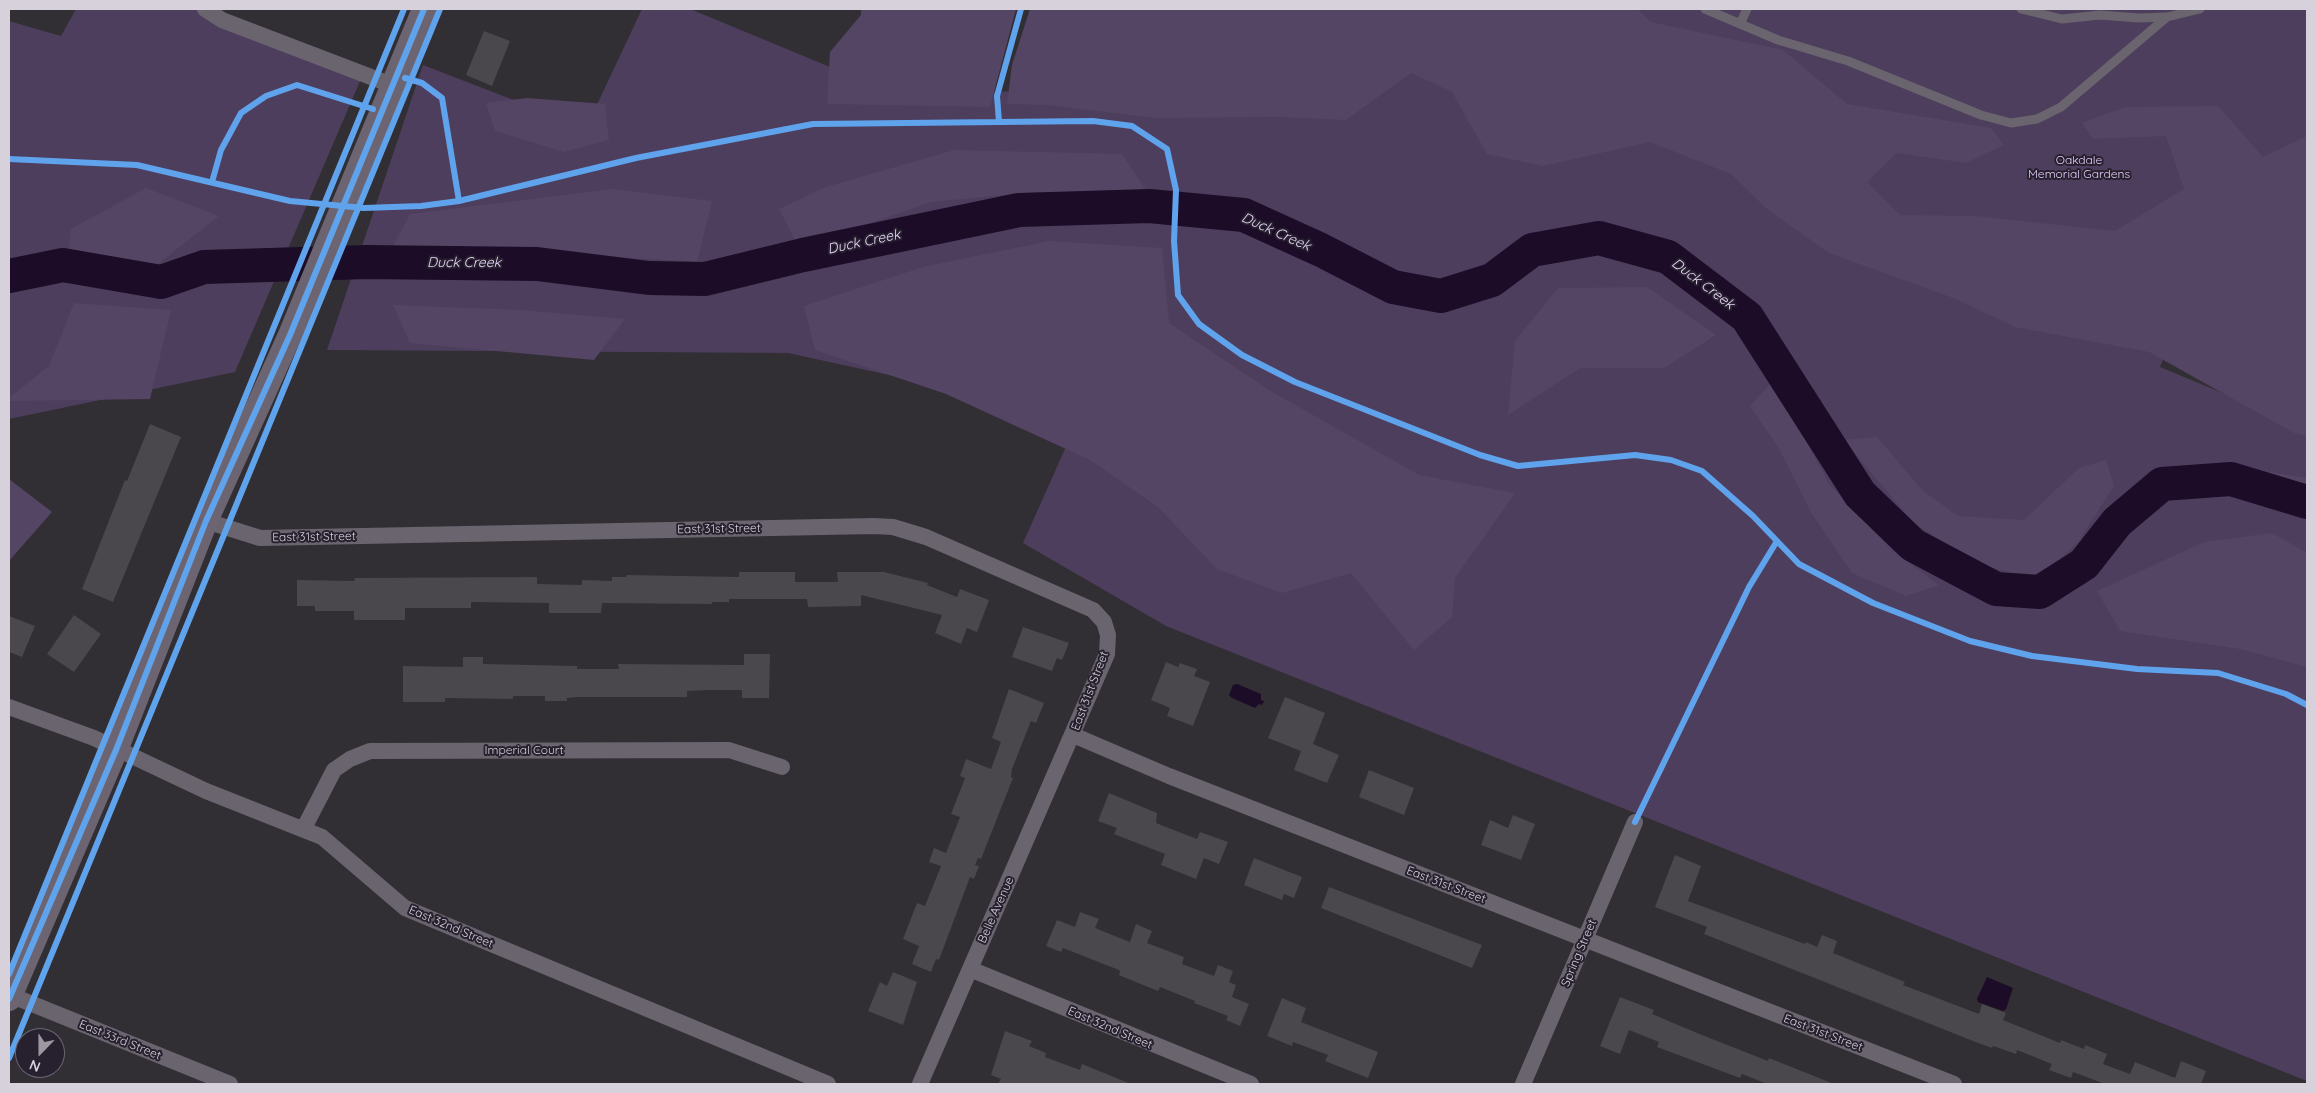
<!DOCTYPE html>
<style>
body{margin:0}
#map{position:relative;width:2316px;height:1093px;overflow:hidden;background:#312e34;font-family:Quicksand,sans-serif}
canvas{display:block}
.frame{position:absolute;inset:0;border:10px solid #d6d1db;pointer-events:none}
.north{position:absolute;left:15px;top:1028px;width:50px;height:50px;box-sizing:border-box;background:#27202e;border:1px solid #6d6773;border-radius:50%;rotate:202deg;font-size:14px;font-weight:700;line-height:20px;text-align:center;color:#d6d1db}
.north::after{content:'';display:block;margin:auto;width:18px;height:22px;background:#9c98a1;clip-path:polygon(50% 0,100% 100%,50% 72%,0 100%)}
</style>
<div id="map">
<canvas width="2316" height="1093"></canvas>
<div class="frame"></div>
<div class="north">N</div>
</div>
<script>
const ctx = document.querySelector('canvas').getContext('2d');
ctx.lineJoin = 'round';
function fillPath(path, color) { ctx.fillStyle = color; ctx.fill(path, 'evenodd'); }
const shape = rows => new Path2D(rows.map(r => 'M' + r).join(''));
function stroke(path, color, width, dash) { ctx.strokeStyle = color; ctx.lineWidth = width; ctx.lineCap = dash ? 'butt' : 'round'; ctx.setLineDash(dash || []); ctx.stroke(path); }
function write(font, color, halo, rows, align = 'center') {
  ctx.font = font + ' Quicksand,sans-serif'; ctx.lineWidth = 4; ctx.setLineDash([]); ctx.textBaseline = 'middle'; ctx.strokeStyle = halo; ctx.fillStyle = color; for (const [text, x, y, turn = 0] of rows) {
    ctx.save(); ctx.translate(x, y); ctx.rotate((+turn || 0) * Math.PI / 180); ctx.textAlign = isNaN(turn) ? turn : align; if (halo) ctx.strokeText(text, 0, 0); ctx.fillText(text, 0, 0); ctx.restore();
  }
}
const green = shape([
 [76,9,212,9,361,79,235,372,9,419,9,21,61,36],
 [642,9,690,9,893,93,1033,91,1063,9,2307,9,2307,239,2200,271,2160,367,2307,428,2307,1081,1166,626,1023,543,1069,440,944,387,788,353,327,350,423,65,586,128]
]);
const forest = shape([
 [861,9,1016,9,990,107,827,104,830,52,861,15],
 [1030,9,1637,9,1651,22,1783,50,1847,104,1991,128,2004,145,1966,163,1897,153,1867,182,1900,215,1975,216,2115,231,2184,189,2166,136,2093,139,2082,123,2125,107,2218,106,2263,157,2307,136,2307,436,2294,433,2149,352,2015,327,1956,299,1829,253,1767,209,1731,174,1650,142,1543,166,1487,154,1452,92,1411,73,1346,120,1279,117,1155,118,1047,105,1007,104,1012,65],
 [527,98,605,104,609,140,564,152,495,131,486,103],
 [954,150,1122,154,1148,193,1036,192,931,202,799,248,779,209,826,187],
 [146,188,219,216,158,264,68,254,71,229],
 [613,189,712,201,697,262,571,254,390,252,410,214],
 [1049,241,1162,248,1169,323,1269,390,1419,475,1515,493,1455,578,1452,617,1414,650,1351,573,1282,593,1217,569,1158,507,1090,460,946,394,815,350,804,306,923,267],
 [1647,287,1716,335,1664,368,1580,368,1508,415,1515,341,1558,288],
 [74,303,171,310,150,399,9,401,9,398,49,366],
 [393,305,521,310,625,319,594,360,410,343],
 [1774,380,1829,484,1893,551,1939,585,1906,596,1852,573,1812,514,1778,447,1750,406],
 [1877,437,1922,490,1958,516,2024,520,2079,468,2106,460,2114,486,2078,542,2039,579,1976,564,1914,523,1843,440],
 [2264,471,2307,478,2307,496,2277,484],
 [9,479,52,512,9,561],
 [2272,533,2307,553,2307,667,2240,649,2120,631,2097,591,2204,542]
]);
const water = shape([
 [1237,684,1261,694,1261,700,1264,701,1262,705,1259,704,1255,708,1232,698,1229,695,1233,685],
 [1987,977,2013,988,2006,1009,2003,1011,1978,1002,1977,999]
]);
const river = shape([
 [9,276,63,265,161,282,204,267,367,262,537,264,649,278,705,279,803,255,1019,210,1149,206,1244,215,1321,250,1393,287,1441,296,1492,280,1532,250,1599,238,1668,257,1747,317,1860,494,1913,545,1996,589,2040,592,2084,564,2117,522,2162,484,2231,479,2307,502]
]);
const building = shape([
 [484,31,510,41,492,86,466,75],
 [150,424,181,437,113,602,82,589,125,480,127,481],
 [739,572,795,572,795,582,838,582,837,572,884,572,928,583,927,585,957,597,960,589,989,600,977,632,967,628,961,644,935,633,942,615,861,595,861,606,808,607,807,599,729,599,729,602,712,602,712,604,602,603,601,613,549,613,549,603,471,602,471,608,405,608,405,620,354,620,354,611,315,611,315,606,297,606,297,580,354,581,355,578,537,577,537,584,582,585,582,580,612,581,612,577,626,577,627,575,739,577],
 [74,615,101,634,74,672,47,654],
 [9,616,35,626,22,657,9,652],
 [1023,627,1069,643,1062,660,1057,658,1052,671,1012,657],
 [744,654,770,654,769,698,742,698,742,690,709,690,687,691,687,697,577,697,567,698,567,701,545,701,545,696,513,696,513,699,445,698,445,702,403,702,403,666,463,667,463,657,483,657,483,664,577,666,577,669,619,669,618,664,744,665],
 [1166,662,1178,667,1180,663,1197,669,1194,676,1210,682,1193,726,1167,716,1170,708,1151,700],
 [1009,689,1044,703,1036,723,1031,721,1012,769,1011,777,1013,778,981,859,978,858,975,865,979,866,974,879,970,877,939,960,936,959,931,972,912,964,919,946,903,939,917,903,925,906,941,866,929,862,934,848,946,853,960,817,951,814,965,778,960,776,966,759,991,769,1001,742,992,738],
 [1285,697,1325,713,1313,744,1339,755,1327,783,1294,770,1301,751,1268,738],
 [1369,770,1414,788,1404,815,1359,797],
 [1109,793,1157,813,1156,823,1197,839,1200,832,1228,842,1219,864,1204,858,1196,879,1161,865,1165,854,1114,834,1117,828,1098,821],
 [1513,815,1535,824,1521,860,1481,845,1490,820,1508,828],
 [1675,855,1701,866,1688,901,1805,944,1806,942,1817,947,1822,935,1837,941,1833,953,1905,982,1903,985,1979,1014,1982,1004,2006,1013,2003,1020,2060,1043,2061,1040,2084,1049,2085,1045,2107,1054,2103,1064,2130,1074,2135,1062,2175,1078,2181,1061,2206,1071,2201,1084,2105,1084,2073,1072,2071,1078,2049,1070,2052,1064,2017,1050,2016,1054,1993,1046,1992,1048,1973,1041,1704,934,1707,927,1655,907],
 [1254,858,1302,877,1294,898,1284,894,1282,900,1244,885],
 [1329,887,1482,945,1472,968,1321,908],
 [1080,912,1099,919,1095,928,1130,942,1136,924,1152,931,1147,943,1184,957,1182,964,1214,976,1218,965,1233,971,1229,982,1236,985,1232,997,1249,1004,1240,1026,1226,1020,1228,1016,1194,1003,1195,1001,1160,987,1158,991,1126,978,1119,975,1120,971,1119,970,1063,948,1061,952,1046,946,1057,920,1075,927],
 [893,972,917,982,903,1025,868,1011,880,982,887,986],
 [1620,997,1654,1010,1652,1014,1702,1035,1768,1061,1769,1058,1834,1084,1767,1084,1742,1074,1740,1078,1657,1047,1659,1042,1629,1030,1620,1054,1600,1046],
 [1282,998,1306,1008,1301,1022,1378,1052,1368,1078,1325,1061,1328,1055,1293,1042,1292,1046,1267,1036],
 [1005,1031,1032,1041,1029,1046,1046,1053,1045,1057,1080,1070,1082,1064,1131,1084,998,1084,1001,1079,991,1075]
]);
const lane = shape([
 [1705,9,1778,40,1848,61,1981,115,2011,123,2037,119,2061,107,2167,17],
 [2021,9,2062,19,2100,15,2139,18,2167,17,2200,9],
 [1740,24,1747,9]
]);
const street = shape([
 [205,9,222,20,392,85],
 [206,521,260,538,874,526,893,527,926,537,1093,610,1104,622,1108,635,1107,654,920,1084],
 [9,707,94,738,206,791,322,837,405,908,828,1084],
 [1073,735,1169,776,1954,1084],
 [304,828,334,770,350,759,370,751,729,750,782,767],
 [970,969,1251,1084],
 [10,995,230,1084],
 [1523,1084,1635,822]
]);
const secondary = shape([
 [9,999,116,750,206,521,290,335,424,9]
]);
const cycleway = shape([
 [405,78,422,83,442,98,459,201],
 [999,122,997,96,1021,9],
 [9,159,137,165,290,201,364,208,421,206,459,201,636,158,813,124,1093,121,1132,126,1167,149,1176,190,1174,241,1178,295,1199,324,1242,355,1295,382,1480,455,1518,466,1635,455,1671,460,1702,471,1753,516,1799,564,1873,603,1970,641,2032,656,2137,669,2218,673,2286,694,2307,705],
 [212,182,221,150,241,113,266,96,297,85,373,109],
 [1635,822,1749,587,1777,541],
 [9,974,404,9],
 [9,999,116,750,206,521,290,335,424,9],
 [9,1058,440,9]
]);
const parkNames = [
 ["Oakdale",2079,160],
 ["Memorial Gardens",2079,174]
];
const streetNames = [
 ["East 31st Street",719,529,-1],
 ["East 31st Street",314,537,-1],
 ["East 31st Street",1090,691,-69],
 ["Imperial Court",524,750],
 ["East 31st Street",1446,885,21],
 ["Belle Avenue",996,910,-66],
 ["East 32nd Street",451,927,23],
 ["Spring Street",1579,953,-67],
 ["East 32nd Street",1110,1028,23],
 ["East 31st Street",1823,1033,21],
 ["East 33rd Street",120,1040,22]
];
const waterNames = [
 ["Duck Creek",1276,232,24],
 ["Duck Creek",864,242,-12],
 ["Duck Creek",464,263],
 ["Duck Creek",1703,284,37]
];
fillPath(green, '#4e3e5d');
fillPath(forest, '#554564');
fillPath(water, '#1c0c28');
stroke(river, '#1c0c28', 34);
fillPath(building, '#4a474d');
stroke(lane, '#69646e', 9);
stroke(street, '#69646e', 16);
stroke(secondary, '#6c6571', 24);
stroke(cycleway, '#60a3ed', 6);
write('12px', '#e5cdfe', '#27202e', parkNames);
write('12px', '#d6d1db', '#27202e', streetNames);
write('italic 14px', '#e7d4fa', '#27202e', waterNames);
</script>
